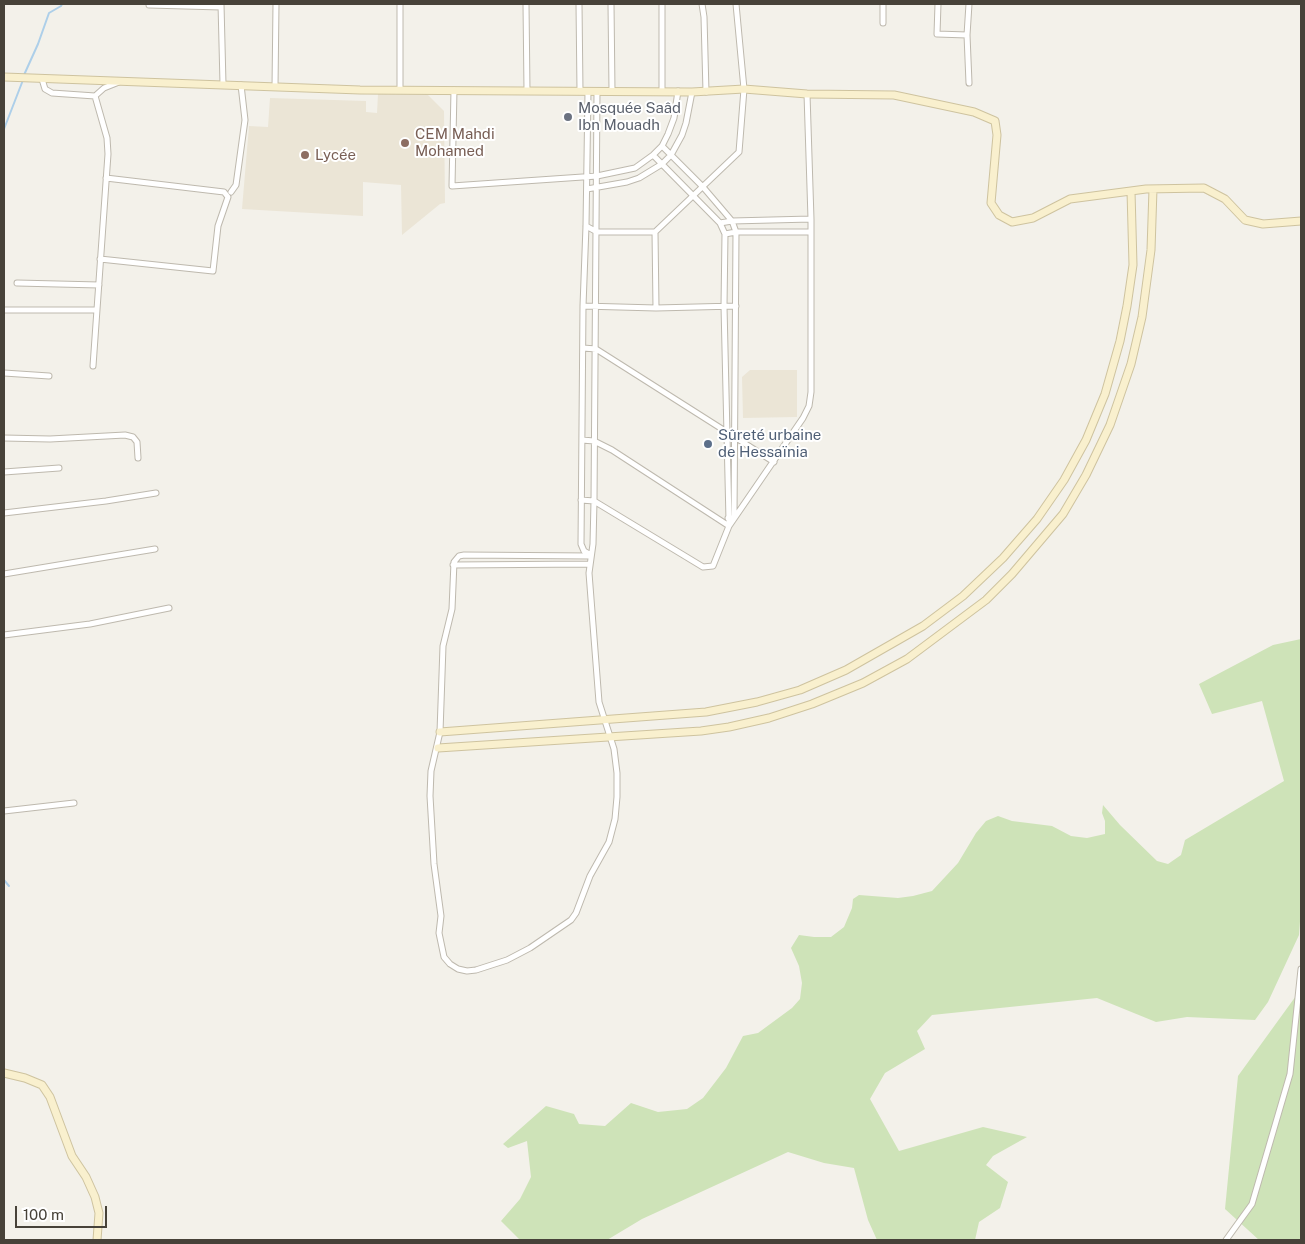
<!DOCTYPE html>
<meta charset="utf-8">
<style>
body{margin:0}
#map{position:relative;width:1305px;height:1244px;overflow:hidden;background:#f3f1ea;font-family:"Public Sans",sans-serif}
canvas{display:block}
.frame{position:absolute;inset:0;border:5px solid #474239;pointer-events:none}
.scale{position:absolute;left:15px;top:1206px;width:92px;height:22px;box-sizing:border-box;border:2px solid #474239;border-top:0;padding-left:6px;font-size:15px;line-height:18px;white-space:nowrap;color:#474239;-webkit-text-stroke:4px #fff;paint-order:stroke}
</style>
<div id="map">
<canvas width="1305" height="1244"></canvas>
<div class="frame"></div>
<div class="scale">100 m</div>
</div>
<script>
const ctx = document.querySelector('canvas').getContext('2d');
ctx.lineJoin = 'round';
function fillPath(path, color) { ctx.fillStyle = color; ctx.fill(path, 'evenodd'); }
const shape = rows => new Path2D(rows.map(r => 'M' + r).join(''));
function stroke(path, color, width, dash) { ctx.strokeStyle = color; ctx.lineWidth = width; ctx.lineCap = dash ? 'butt' : 'round'; ctx.setLineDash(dash || []); ctx.stroke(path); }
function write(font, color, halo, rows, align = 'center') {
  ctx.font = font + ' "Public Sans",sans-serif'; ctx.lineWidth = 4; ctx.setLineDash([]); ctx.textBaseline = 'middle'; ctx.strokeStyle = halo; ctx.fillStyle = color; for (const [text, x, y, turn = 0] of rows) {
    ctx.save(); ctx.translate(x, y); ctx.rotate((+turn || 0) * Math.PI / 180); ctx.textAlign = isNaN(turn) ? turn : align; if (halo) ctx.strokeText(text, 0, 0); ctx.fillText(text, 0, 0); ctx.restore();
  }
}
const education = shape([
 [378,94,427,94,444,111,445,203,440,204,402,235,401,185,363,182,363,216,242,209,249,126,268,127,270,98,366,101,366,112,377,113],
 [750,370,797,370,797,417,743,418,742,377]
]);
const green = shape([
 [1301,639,1301,908,1299,935,1268,1002,1255,1020,1187,1017,1156,1022,1097,998,932,1015,917,1031,925,1049,885,1073,870,1099,899,1151,983,1127,1027,1137,993,1156,986,1165,1008,1182,1000,1208,979,1222,975,1240,877,1240,868,1220,854,1168,824,1163,788,1152,642,1219,607,1240,520,1240,501,1221,520,1199,531,1177,527,1141,508,1148,503,1144,546,1106,574,1114,579,1124,605,1126,631,1103,658,1112,687,1109,703,1098,726,1068,743,1036,758,1033,792,1008,800,999,802,983,799,966,791,948,799,935,814,937,831,937,844,927,852,908,853,899,859,895,898,898,913,896,932,891,958,863,976,833,986,821,998,816,1012,821,1052,826,1071,836,1087,838,1105,834,1105,821,1102,813,1103,805,1120,825,1157,861,1168,864,1181,855,1185,840,1284,781,1262,701,1212,714,1199,684,1273,645],
 [1301,989,1301,1240,1259,1240,1225,1209,1238,1076]
]);
const stream = shape([
 [24,75,38,44,49,13,61,6,62,4],
 [4,129,23,80],
 [4,880,9,886]
]);
const street = shape([
 [221,4,223,84],
 [526,4,527,91],
 [579,4,580,91],
 [611,4,612,91],
 [662,4,662,91],
 [702,4,704,17,706,92],
 [883,4,883,23],
 [938,4,937,34,967,35],
 [149,5,221,7],
 [42,79,45,89,52,93,95,96,104,88,119,82],
 [969,83,967,35,969,4],
 [275,87,276,4],
 [400,90,400,4],
 [454,90,452,186,597,176,635,168,653,155,662,146,668,134,674,118,678,91],
 [588,91,586,226,583,306,581,544,584,551,589,554],
 [662,146,703,187,732,221,736,232,734,518,728,518],
 [653,155,720,223,725,234,724,306,729,521],
 [587,189,627,182,639,178,662,164,671,155,682,135,686,123,692,92],
 [231,192,236,185,245,120,241,85],
 [720,223,732,221,811,219],
 [586,226,597,232,655,232,739,152,744,89,736,4],
 [655,232,656,308],
 [725,234,736,232,811,232],
 [100,259,213,271,218,226,228,197,224,192,106,178],
 [17,283,99,285],
 [583,306,656,308,736,306],
 [4,310,97,310],
 [583,348,596,349,774,462],
 [93,366,108,154,107,138,95,96],
 [4,373,49,376],
 [4,438,50,439,125,435,133,437,137,442,138,458],
 [582,440,594,441,612,450,729,526],
 [4,472,59,468],
 [581,500,594,501,703,567,713,566,729,526,803,418,809,406,811,392,811,219,807,94],
 [4,513,106,501,156,493],
 [590,556,464,555,459,556,454,562,452,609,443,646,440,732,431,771,430,796,434,864,441,916,439,933,444,957,450,964,458,969,467,971,476,970,507,960,530,948,571,920,576,913,590,876,609,842,615,819,617,797,617,773,614,749,599,702,589,573,593,544,594,501,597,91],
 [453,565,589,564],
 [4,574,155,549],
 [4,635,90,624,169,608],
 [4,811,74,803],
 [1226,1240,1252,1204,1290,1074,1301,969]
]);
const secondary = shape([
 [4,77,360,90,692,92,744,89,807,94,894,95,974,112,995,121,997,135,991,203,999,215,1012,222,1033,218,1070,199,1146,189,1204,188,1225,199,1245,220,1263,224,1301,221],
 [440,732,706,712,757,702,800,690,846,670,923,626,963,596,1003,558,1037,519,1064,480,1086,440,1105,394,1120,341,1127,306,1133,265,1131,191],
 [438,748,701,731,729,727,769,718,812,704,863,683,907,659,986,600,1012,574,1063,514,1086,475,1110,425,1131,364,1142,317,1151,250,1153,189],
 [4,1073,25,1078,42,1085,50,1097,72,1156,86,1177,95,1197,99,1213,97,1240]
]);
const markers = [
 [568,117,5,"#6b7280"],
 [405,143,5,"#8d6e63"],
 [305,155,5,"#8d6e63"],
 [708,444,5,"#5c6f8a"]
];
const worshipNames = [
 ["Mosquée Saâd",578,108],
 ["Ibn Mouadh",578,125]
];
const educationNames = [
 ["CEM Mahdi",415,134],
 ["Mohamed",415,151],
 ["Lycée",315,155]
];
const serviceNames = [
 ["Sûreté urbaine",718,435],
 ["de Hessaïnia",718,452]
];
fillPath(education, '#ebe5d6');
fillPath(green, '#cee3b8');
stroke(stream, '#adcfe9', 2);
stroke(street, '#beb9ae', 7);
stroke(secondary, '#cec39f', 9);
stroke(street, '#fff', 5);
stroke(secondary, '#f9f0ce', 7);
for (const [x, y, r, color] of markers) { const dot = new Path2D(); dot.arc(x, y, r, 0, 2 * Math.PI); ctx.fillStyle = color; ctx.fill(dot); stroke(dot, '#fff', 2); }
write('15px', '#5b616d', '#fff', worshipNames, 'left');
write('15px', '#785e54', '#fff', educationNames, 'left');
write('15px', '#4e5e75', '#fff', serviceNames, 'left');
</script>
